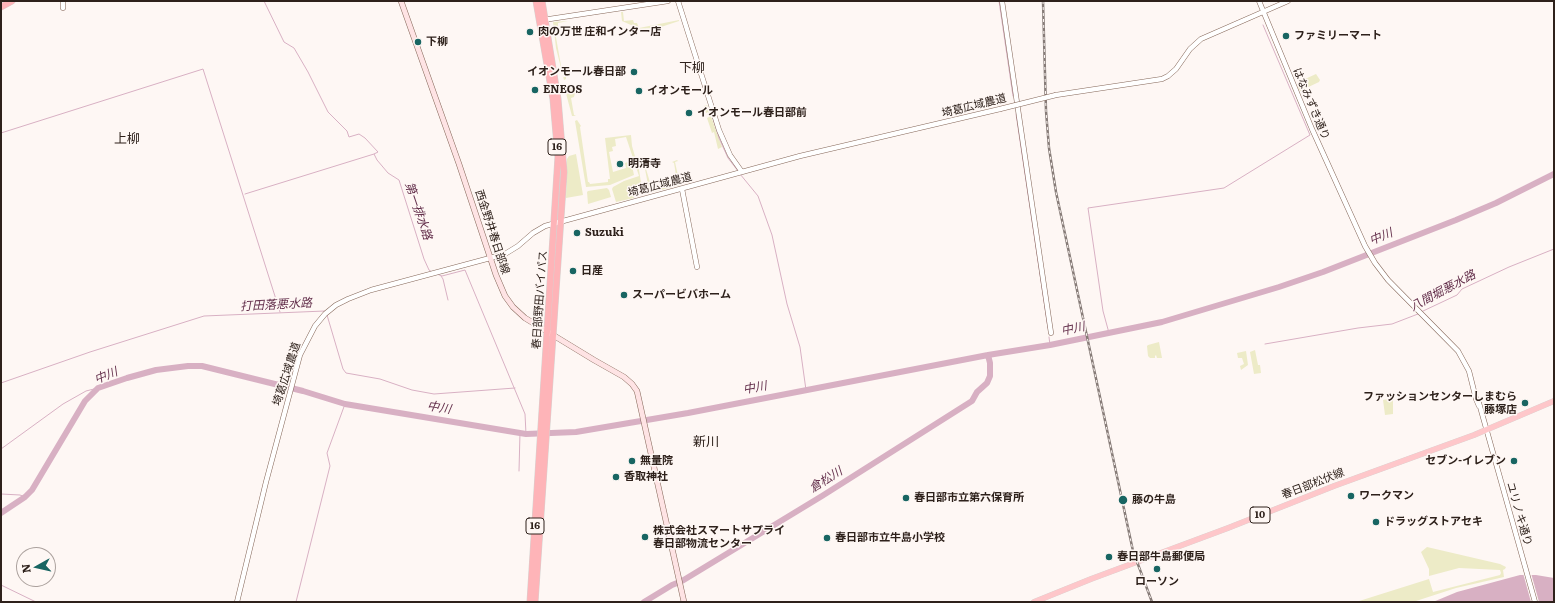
<!DOCTYPE html>
<meta charset="utf-8">
<style>
body{margin:0}
#map{position:relative;width:1555px;height:603px;overflow:hidden;background:#fef7f4;font-family:Literata,serif}
canvas{display:block}
.frame{position:absolute;inset:0;border:2px solid #2e211b;pointer-events:none}
.north{position:absolute;left:16px;top:547px;width:40px;height:40px;box-sizing:border-box;background:#fef7f4;border:1px solid #aba19d;border-radius:50%;rotate:262deg;font-size:11px;font-weight:700;line-height:16px;text-align:center;color:#2e211b}
.north::after{content:'';display:block;margin:auto;width:14px;height:18px;background:#186562;clip-path:polygon(50% 0,100% 100%,50% 72%,0 100%)}
</style>
<div id="map">
<canvas width="1555" height="603"></canvas>
<div class="frame"></div>
<div class="north">N</div>
</div>
<script>
const ctx = document.querySelector('canvas').getContext('2d');
ctx.lineJoin = 'round';
function fillPath(path, color) { ctx.fillStyle = color; ctx.fill(path, 'evenodd'); }
const shape = rows => new Path2D(rows.map(r => 'M' + r).join(''));
function stroke(path, color, width, dash) { ctx.strokeStyle = color; ctx.lineWidth = width; ctx.lineCap = dash ? 'butt' : 'round'; ctx.setLineDash(dash || []); ctx.stroke(path); }
function write(font, color, halo, rows, align = 'center') {
  ctx.font = font + ' Literata,"Noto Sans JP",serif'; ctx.lineWidth = 3; ctx.setLineDash([]); ctx.textBaseline = 'middle'; ctx.strokeStyle = halo; ctx.fillStyle = color; for (const [text, x, y, turn = 0] of rows) {
    ctx.save(); ctx.translate(x, y); ctx.rotate((+turn || 0) * Math.PI / 180); ctx.textAlign = isNaN(turn) ? turn : align; if (halo) ctx.strokeText(text, 0, 0); ctx.fillText(text, 0, 0); ctx.restore();
  }
}
const green = shape([
 [621,12,623,12,624,21,633,20,634,23,637,23,639,28,679,20,679,21,658,28,640,29,622,21],
 [568,21,558,23,558,26,554,26,563,77,566,77,566,79,564,80,556,48,553,22],
 [1316,74,1320,80,1319,82,1300,91,1297,85,1304,82,1305,79],
 [572,85,575,87,575,93,574,97,571,98,574,115,576,116,572,116,564,86],
 [707,105,722,147,718,149,714,132,712,133,707,118,709,117,708,112,706,113,704,108,704,106],
 [577,120,581,126,580,127,588,182,589,182,590,184,608,182,608,179,610,179,605,138,631,135,632,146,639,170,643,195,641,189,635,191,634,187,632,187,634,198,616,202,612,189,613,187,624,181,639,176,626,137,615,139,616,146,612,147,613,151,609,152,613,172,626,168,625,163,631,161,634,175,610,185,586,187,575,121],
 [576,154,583,195,566,198,567,159,569,156],
 [677,160,678,161,675,162,680,185,653,192,649,190,645,169,648,168,646,169,652,189,655,189,656,190,674,184,674,182,677,181,674,163,672,162],
 [607,188,609,190,611,197,588,204,587,192,588,191],
 [1159,342,1162,358,1157,358,1156,355,1155,356,1155,358,1150,358,1148,356,1147,346,1148,345],
 [1255,350,1258,365,1260,365,1261,373,1254,374,1250,352],
 [1246,351,1248,365,1241,370,1240,366,1244,364,1242,358,1238,358,1237,353],
 [1393,398,1393,414,1385,415,1383,400],
 [1427,547,1500,564,1506,567,1505,569,1503,570,1504,577,1456,588,1413,602,1356,602,1429,579,1433,592,1500,575,1501,573,1500,570,1459,568,1429,576,1429,569,1421,552]
]);
const water = shape([
 [1520,575,1536,575,1554,578,1554,602,1433,602,1457,592]
]);
const pier = shape([
 [1523,573,1531,573,1539,602,1531,602]
]);
const stream = shape([
 [264,1,284,42,294,48,308,72,328,112,347,131,349,137,359,134,365,138,378,152,374,154,377,160,388,173,399,180,424,259,429,270,432,272],
 [999,1,1013,96],
 [1016,114,1048,328],
 [712,115,719,138,728,158,738,171],
 [1,133,203,69,280,312],
 [740,174,758,196,772,235,787,304,800,347,806,390],
 [245,194,374,154],
 [437,274,442,276,465,270,525,414,526,434],
 [441,276,443,279,448,300],
 [1421,312,1457,295,1462,289,1509,267,1554,249],
 [327,315,343,369,346,373,380,379,412,390,434,394,515,388],
 [1109,333,1103,311,1088,208,1224,188,1310,135,1263,25],
 [1049,337,1050,345],
 [1265,344,1358,328,1392,324,1418,314],
 [1,383,90,352,204,316,325,311],
 [1,449,63,404,86,391,98,388],
 [519,471,520,433],
 [1,494,20,495,25,497],
 [1,585,36,602],
 [296,602,330,466,327,453,345,404]
]);
const river = shape([
 [1,513,25,497,32,490,85,401,98,388,127,378,156,370,188,366,202,366,303,391,345,404,526,434,576,432,688,413,988,355,1050,345,1162,322,1279,287,1323,272,1456,220,1496,203,1554,174],
 [644,602,672,585,682,581,822,496,972,401,977,392,987,383,990,376,990,363,988,355]
]);
const tertiary = shape([
 [63,1,63,8],
 [678,1,719,130,730,155,742,172],
 [1002,1,1051,333],
 [1259,1,1312,129,1365,246,1375,263,1388,280,1458,351,1469,371,1476,399,1479,406],
 [543,20,668,1],
 [1056,95,1162,79,1168,76,1176,69,1190,49,1201,39,1288,1],
 [682,189,697,267],
 [1479,403,1535,602],
 [237,602,266,482,300,355,315,326,325,314,336,305,348,299,371,290,505,254,518,246,533,233,545,226,800,156,1000,109]
]);
const secondary = shape([
 [401,1,459,164,496,275,505,296,513,307,525,318,594,360,624,377,632,384,637,391,684,602]
]);
const primary = shape([
 [1034,602,1091,579,1228,528,1334,486,1474,435,1554,401]
]);
const trunk = shape([
 [1,7,12,1],
 [530,602,558,157,553,99,536,1],
 [535,602,564,172,558,99,542,1]
]);
const rail = shape([
 [1043,1,1046,111,1049,148,1056,192,1133,551,1152,602]
]);
const tertiaryBridge = shape([
 [1000,109,1056,95]
]);
const markers = [
 [530,32,4,"#186562"],
 [1286,36,4,"#186562"],
 [418,42,4,"#186562"],
 [634,72,4,"#186562"],
 [535,90,4,"#186562"],
 [639,91,4,"#186562"],
 [689,113,4,"#186562"],
 [620,164,4,"#186562"],
 [577,233,4,"#186562"],
 [573,271,4,"#186562"],
 [624,295,4,"#186562"],
 [1525,403,4,"#186562"],
 [632,461,4,"#186562"],
 [1514,461,4,"#186562"],
 [616,477,4,"#186562"],
 [1351,496,4,"#186562"],
 [906,498,4,"#186562"],
 [1123,500,5,"#186562"],
 [1376,522,4,"#186562"],
 [645,537,4,"#186562"],
 [827,538,4,"#186562"],
 [1109,557,4,"#186562"],
 [1157,569,4,"#186562"]
];
const shields = [
 [557,147,18],
 [1260,515,20],
 [535,526,18]
];
const shieldNames = [
 ["16",557,147],
 ["10",1260,515],
 ["16",535,526]
];
const poiNames = [
 ["肉の万世 庄和インター店",538,32],
 ["ファミリーマート",1294,36],
 ["下柳",426,42],
 ["イオンモール春日部",626,72,"right"],
 ["ENEOS",543,90],
 ["イオンモール",647,91],
 ["イオンモール春日部前",697,113],
 ["明清寺",628,164],
 ["Suzuki",585,233],
 ["日産",581,271],
 ["スーパービバホーム",632,295],
 ["ファッションセンターしまむら",1517,397,"right"],
 ["藤塚店",1517,410,"right"],
 ["無量院",640,461],
 ["セブン-イレブン",1506,461,"right"],
 ["香取神社",624,477],
 ["ワークマン",1359,496],
 ["春日部市立第六保育所",914,498],
 ["藤の牛島",1132,500],
 ["ドラッグストアセキ",1384,522],
 ["株式会社スマートサプライ",653,531],
 ["春日部物流センター",653,544],
 ["春日部市立牛島小学校",835,538],
 ["春日部牛島郵便局",1117,557],
 ["ローソン",1157,582,"center"]
];
const streetNames = [
 ["はなみずき通り",1311,104,67],
 ["埼葛広域農道",974,106,-14],
 ["埼葛広域農道",660,185,-15],
 ["西金野井春日部線",492,232,72],
 ["春日部野田バイパス",540,300,-86],
 ["埼葛広域農道",287,374,-72],
 ["春日部松伏線",1313,484,-21],
 ["ユリノキ通り",1519,514,74]
];
const waterNames = [
 ["第一排水路",418,211,71],
 ["中川",1381,237,-22],
 ["八間堀悪水路",1443,291,-28],
 ["打田落悪水路",276,305,-3],
 ["中川",1073,329,-12],
 ["中川",106,376,-22],
 ["中川",755,388,-10],
 ["中川",439,408,9],
 ["倉松川",826,480,-32]
];
const quarterNames = [
 ["下柳",692,68],
 ["上柳",127,139],
 ["新川",706,442]
];
fillPath(green, '#edebc7');
fillPath(water, '#d8b0c3');
fillPath(pier, '#fef7f4');
stroke(stream, '#d8b0c3', 1);
stroke(river, '#d8b0c3', 6);
stroke(tertiary, '#86685a', 5.5);
stroke(secondary, '#86685a', 6);
stroke(primary, '#d5d3d1', 6);
stroke(trunk, '#d5d3d1', 7);
stroke(tertiary, '#fff', 4.5);
stroke(secondary, '#fee3e4', 5);
stroke(primary, '#fec7ca', 5.5);
stroke(trunk, '#feb4b8', 6);
stroke(rail, '#867b77', 2.5);
stroke(rail, '#fef7f4', 1, [3]);
stroke(tertiaryBridge, '#86685a', 5.5, []);
stroke(tertiaryBridge, '#fff', 4.5);
for (const [x, y, r, color] of markers) { const dot = new Path2D(); dot.arc(x, y, r, 0, 2 * Math.PI); ctx.fillStyle = color; ctx.fill(dot); stroke(dot, '#fef7f4', 1.5); }
for (const [x, y, w] of shields) { const box = new Path2D(); box.roundRect(x - w / 2, y - 8, w, 16, 3); ctx.fillStyle = '#fef7f4'; ctx.fill(box); stroke(box, '#2e211b', 1); }
write('bold 10px', '#2e211b', null, shieldNames);
write('bold 11px', '#2e211b', '#fef7f4', poiNames, 'left');
write('11px', '#2e211b', '#fef7f4', streetNames);
write('italic 12px', '#64304c', '#fef7f4', waterNames);
write('13px', '#2e211b', '#fef7f4', quarterNames);
</script>
